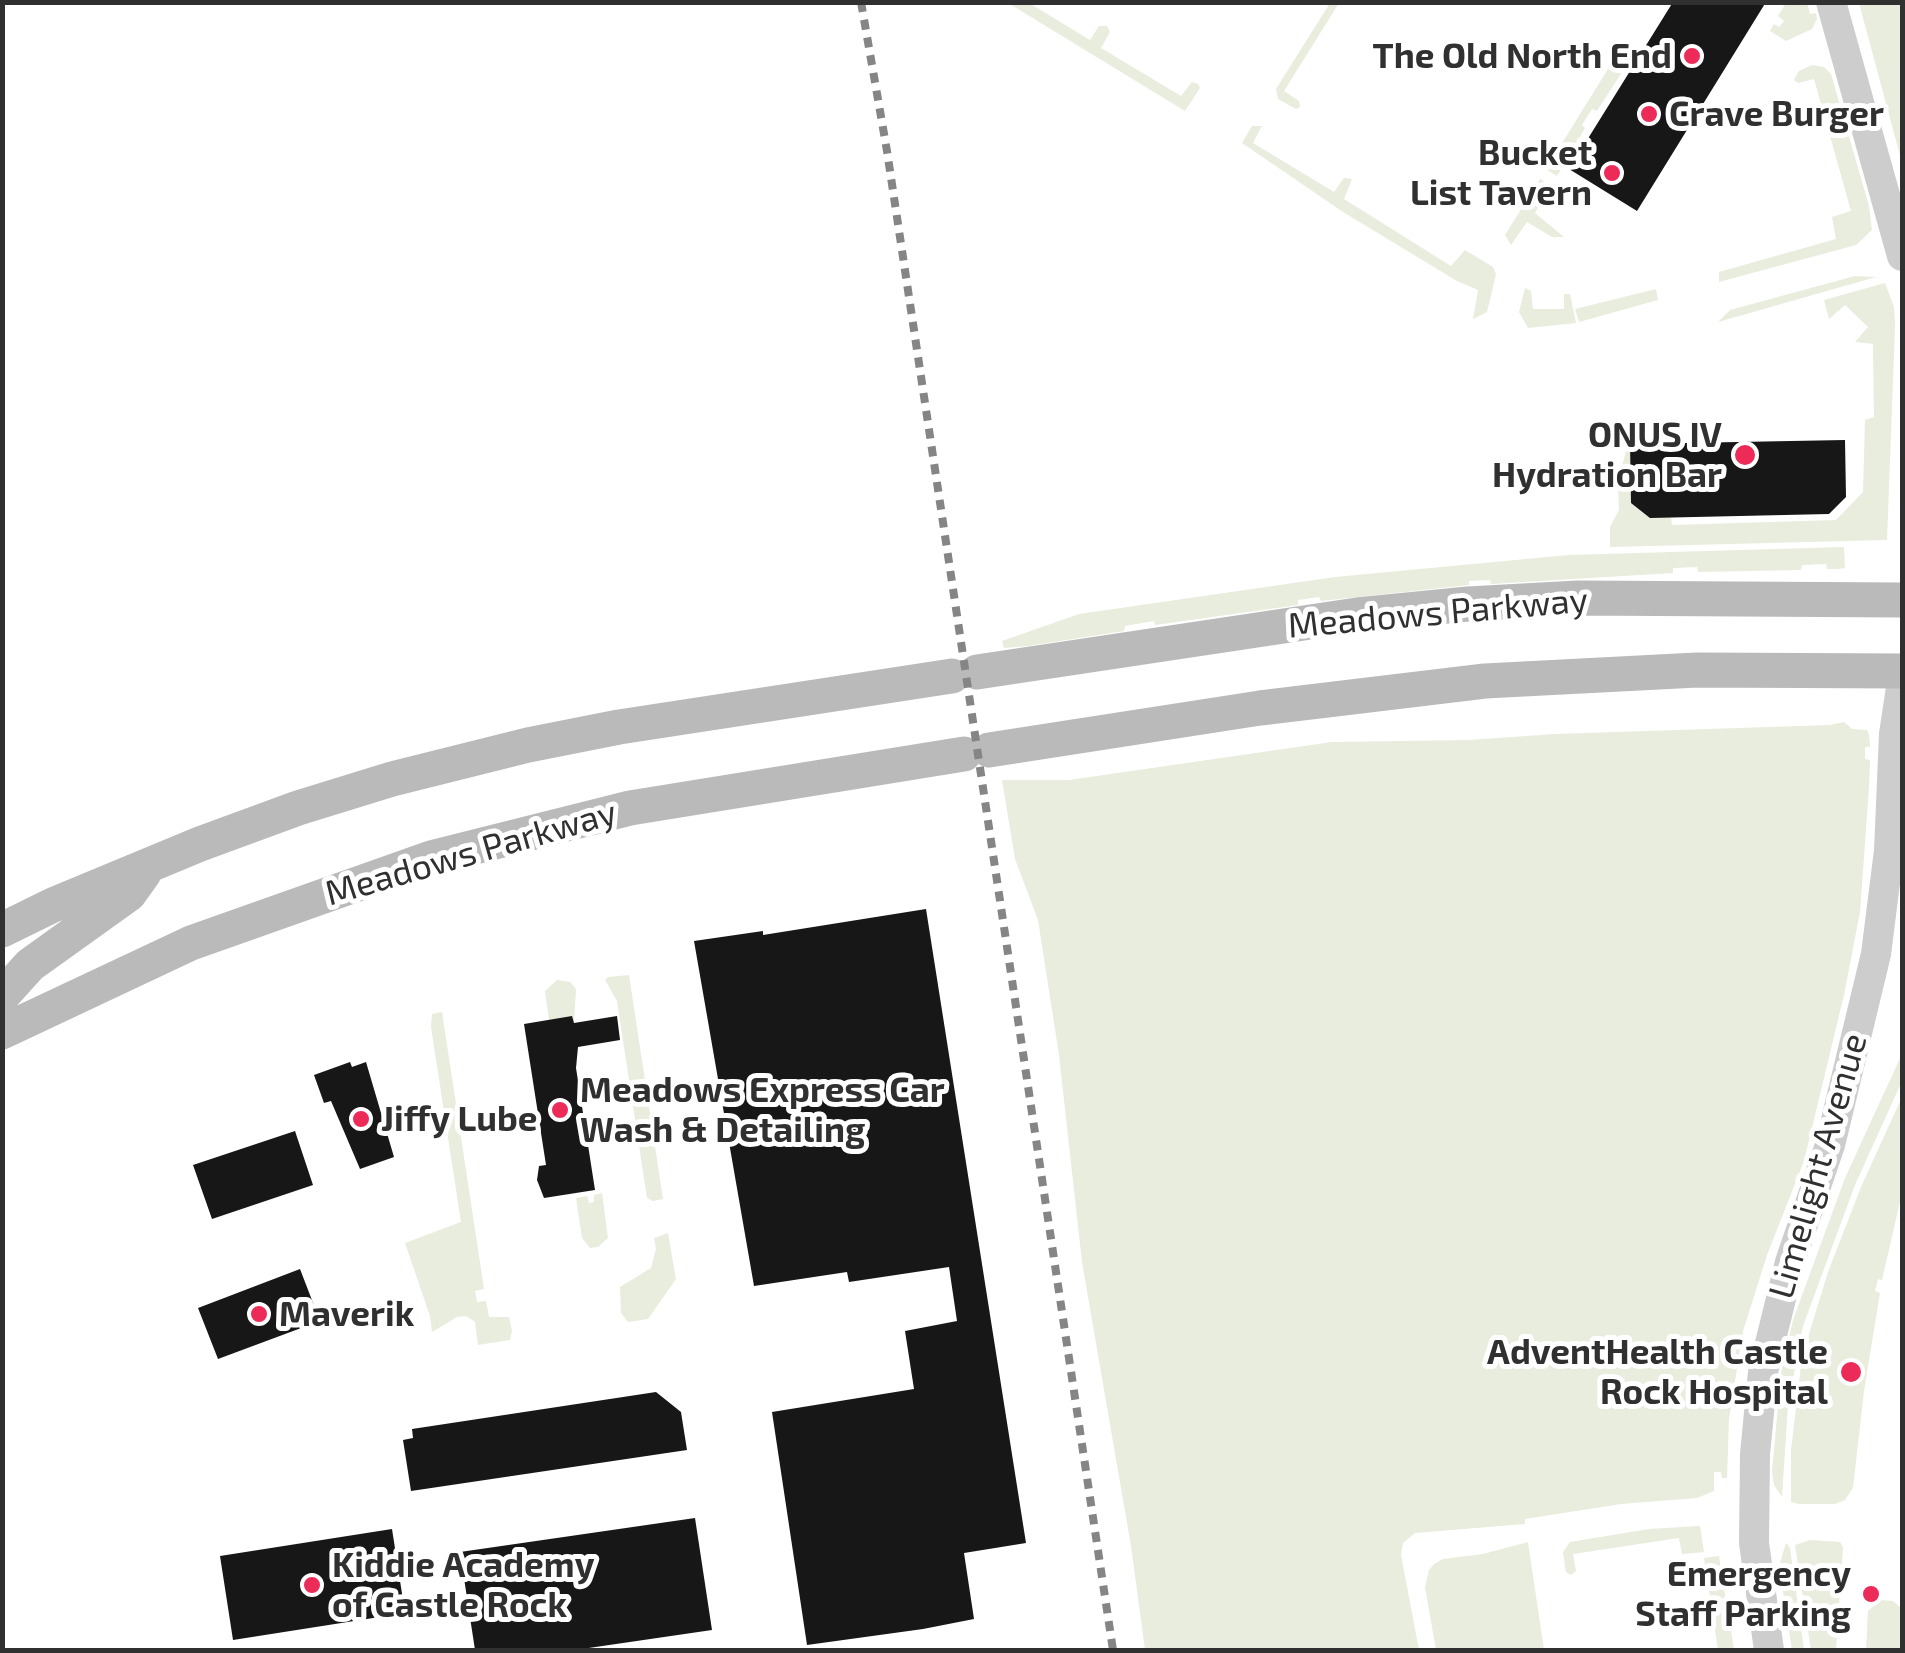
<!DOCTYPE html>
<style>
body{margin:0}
#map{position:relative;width:1905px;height:1653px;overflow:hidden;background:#fff;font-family:"Exo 2",sans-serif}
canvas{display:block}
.frame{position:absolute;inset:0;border:5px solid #303030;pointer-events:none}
</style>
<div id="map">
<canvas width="1905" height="1653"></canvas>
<div class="frame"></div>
</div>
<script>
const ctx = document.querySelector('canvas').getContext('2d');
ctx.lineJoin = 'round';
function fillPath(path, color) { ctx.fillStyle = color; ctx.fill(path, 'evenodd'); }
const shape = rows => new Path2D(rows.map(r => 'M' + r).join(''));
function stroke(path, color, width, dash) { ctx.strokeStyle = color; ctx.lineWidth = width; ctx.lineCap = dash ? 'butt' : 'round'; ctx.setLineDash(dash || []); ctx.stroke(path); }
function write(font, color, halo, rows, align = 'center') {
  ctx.font = font + ' "Exo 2",sans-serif'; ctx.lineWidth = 10; ctx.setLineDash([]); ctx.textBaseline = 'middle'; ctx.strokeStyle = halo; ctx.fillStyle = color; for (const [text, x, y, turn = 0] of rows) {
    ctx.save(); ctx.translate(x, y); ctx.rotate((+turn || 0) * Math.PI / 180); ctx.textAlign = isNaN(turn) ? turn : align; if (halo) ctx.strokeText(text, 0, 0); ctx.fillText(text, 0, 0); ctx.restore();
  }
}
const green = shape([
 [1008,3,1029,3,1090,40,1099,26,1107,26,1110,32,1101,48,1181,96,1192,82,1198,84,1200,88,1185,111],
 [1330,3,1339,3,1284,91,1299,101,1300,107,1296,109,1278,99,1276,89],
 [1786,3,1807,3,1810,14,1816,13,1817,19,1812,29,1786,41,1770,31,1774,24,1779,27,1784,21,1778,16],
 [1859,3,1902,3,1902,163],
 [1616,56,1628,63,1597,111,1592,109,1582,125,1585,128,1557,176,1546,169],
 [1812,65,1824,67,1831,74,1869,206,1872,230,1856,245,1719,282,1719,272,1836,239,1832,217,1851,211,1814,79,1798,83,1794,80,1799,71],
 [1252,126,1262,126,1253,143,1334,192,1344,178,1352,179,1344,199,1451,266,1465,250,1493,267,1496,274,1487,312,1473,319,1478,290,1457,281,1343,212,1242,143],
 [1540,179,1551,186,1535,213,1564,237,1552,237,1527,222,1511,245,1505,235],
 [1855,276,1876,277,1718,322,1730,310],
 [1885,283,1894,307,1895,326,1887,540,1610,547,1610,527,1619,510,1618,485,1623,484,1622,466,1629,441,1635,444,1630,445,1631,503,1671,517,1672,525,1836,520,1863,492,1865,420,1874,417,1873,344,1855,342,1868,327,1845,305,1829,319,1824,300],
 [1525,288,1531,291,1533,309,1564,309,1564,294,1570,294,1576,323,1528,328,1519,312],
 [1656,289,1658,300,1579,322,1575,309],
 [1844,547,1845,568,1838,569,1827,569,1826,564,1802,565,1801,570,1698,572,1697,567,1673,568,1673,573,1491,584,1490,580,1469,581,1469,585,1321,601,1319,597,1298,600,1298,605,1155,625,1154,621,1125,626,1124,631,1028,646,1004,648,1002,641,1079,614,1335,577,1569,555],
 [1844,722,1852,729,1867,730,1869,734,1870,747,1865,747,1865,759,1870,760,1869,787,1860,912,1844,995,1804,1161,1767,1255,1743,1331,1729,1419,1727,1478,1722,1478,1721,1472,1714,1472,1714,1491,1697,1498,1621,1504,1525,1519,1525,1524,1415,1533,1403,1543,1401,1555,1419,1650,1145,1650,1131,1546,1082,1262,1059,1055,1038,920,1015,859,1002,780,1069,780,1332,742,1469,740,1555,734,1830,725],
 [629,975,663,1199,653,1201,647,1198,617,1001,605,980,608,977],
 [557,980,570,982,576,989,574,1023,571,1017,549,1020,545,991],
 [442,1012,484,1289,475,1291,477,1302,486,1301,489,1317,509,1317,512,1331,510,1340,478,1345,475,1322,466,1316,457,1317,432,1332,430,1316,405,1243,461,1222,431,1027,432,1014],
 [1902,1054,1902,1081,1855,1185,1803,1326,1788,1405,1782,1497,1774,1485,1772,1472,1781,1373,1793,1320,1845,1178],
 [1902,1097,1902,1193,1882,1280,1878,1279,1875,1291,1880,1293,1864,1391,1853,1488,1845,1500,1835,1504,1799,1504,1791,1502,1791,1450,1802,1357,1828,1272,1861,1187],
 [602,1193,608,1238,598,1247,590,1248,582,1238,576,1198,587,1196,589,1203,594,1202,594,1195],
 [668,1233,676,1279,648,1319,628,1322,621,1313,620,1287,651,1268,656,1249,654,1238],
 [1700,1526,1704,1552,1682,1554,1679,1538,1573,1554,1576,1571,1571,1575,1566,1572,1563,1552,1570,1542,1649,1529],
 [1810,1540,1840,1542,1843,1547,1836,1650,1811,1650,1795,1545],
 [1528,1542,1544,1650,1436,1650,1425,1587,1429,1570,1434,1564,1443,1559,1483,1554],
 [1786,1543,1790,1548,1804,1650,1792,1650,1779,1566],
 [1719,1556,1734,1650,1718,1650,1704,1558],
 [1880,1600,1893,1601,1901,1608,1900,1650,1866,1650,1868,1611]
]);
const building = shape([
 [1673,2,1766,2,1637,211,1569,169],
 [1845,440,1846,497,1829,514,1650,518,1631,503,1630,444],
 [926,909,1026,1543,964,1553,974,1619,923,1629,807,1645,772,1412,914,1389,905,1331,957,1321,949,1267,849,1282,847,1272,754,1286,694,941,763,931,763,935],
 [572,1016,574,1023,617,1016,620,1040,578,1047,576,1068,595,1190,544,1198,537,1180,539,1166,546,1165,524,1024],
 [350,1062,352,1067,366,1062,394,1157,360,1169,331,1101,324,1103,314,1075],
 [295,1131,313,1185,212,1219,193,1165],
 [300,1269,320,1321,218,1359,198,1308],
 [656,1392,681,1412,687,1450,411,1491,403,1440,413,1438,412,1429],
 [695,1518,712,1630,575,1650,475,1650,460,1552],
 [392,1529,405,1613,233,1640,220,1556]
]);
const tertiary = shape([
 [1831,2,1902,256],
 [1769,1650,1754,1543,1755,1454,1763,1372,1790,1262,1830,1145,1876,954,1889,851,1894,734,1902,681]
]);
const secondary = shape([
 [977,672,1357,615,1468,604,1578,598,1902,600],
 [989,750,1260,708,1485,681,1697,670,1902,671],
 [2,930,53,905,200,844,298,808,392,779,528,745,619,727,952,676],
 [2,996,30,965,129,894,144,873],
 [2,1032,191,943,431,858,630,808,964,754]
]);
const rail = shape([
 [861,2,887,151,1113,1650]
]);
const markers = [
 [1692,56,10,"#ed2b59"],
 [1649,114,10,"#ed2b59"],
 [1612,173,10,"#ed2b59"],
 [1745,455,12,"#ed2b59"],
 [560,1110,10,"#ed2b59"],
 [361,1119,10,"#ed2b59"],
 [259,1314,10,"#ed2b59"],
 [1851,1372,12,"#ed2b59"],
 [312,1585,10,"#ed2b59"],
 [1871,1594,10,"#ed2b59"]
];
const poiNames = [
 ["The Old North End",1672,56],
 ["Crave Burger",1669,114,"left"],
 ["Bucket",1592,153],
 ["List Tavern",1592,193],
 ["ONUS IV",1722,435],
 ["Hydration Bar",1722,475],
 ["Meadows Express Car",580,1090,"left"],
 ["Wash & Detailing",580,1130,"left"],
 ["Jiffy Lube",381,1119,"left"],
 ["Maverik",279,1314,"left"],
 ["AdventHealth Castle",1828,1352],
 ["Rock Hospital",1828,1392],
 ["Kiddie Academy",332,1565,"left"],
 ["of Castle Rock",332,1605,"left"],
 ["Emergency",1851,1574],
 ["Staff Parking",1851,1614]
];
const streetNames = [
 ["Meadows Parkway",1438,613,-5],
 ["Meadows Parkway",471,853,-16],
 ["Limelight Avenue",1818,1166,-74]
];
fillPath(green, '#e8eddd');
fillPath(building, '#171717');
stroke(tertiary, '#cdcdcd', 30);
stroke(secondary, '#bababa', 35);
stroke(rail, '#858585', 8, [10, 8]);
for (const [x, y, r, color] of markers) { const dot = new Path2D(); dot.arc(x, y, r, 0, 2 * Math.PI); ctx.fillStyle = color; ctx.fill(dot); stroke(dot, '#fff', 4); }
write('bold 35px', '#303030', '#fff', poiNames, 'right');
write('35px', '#303030', '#fff', streetNames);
</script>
